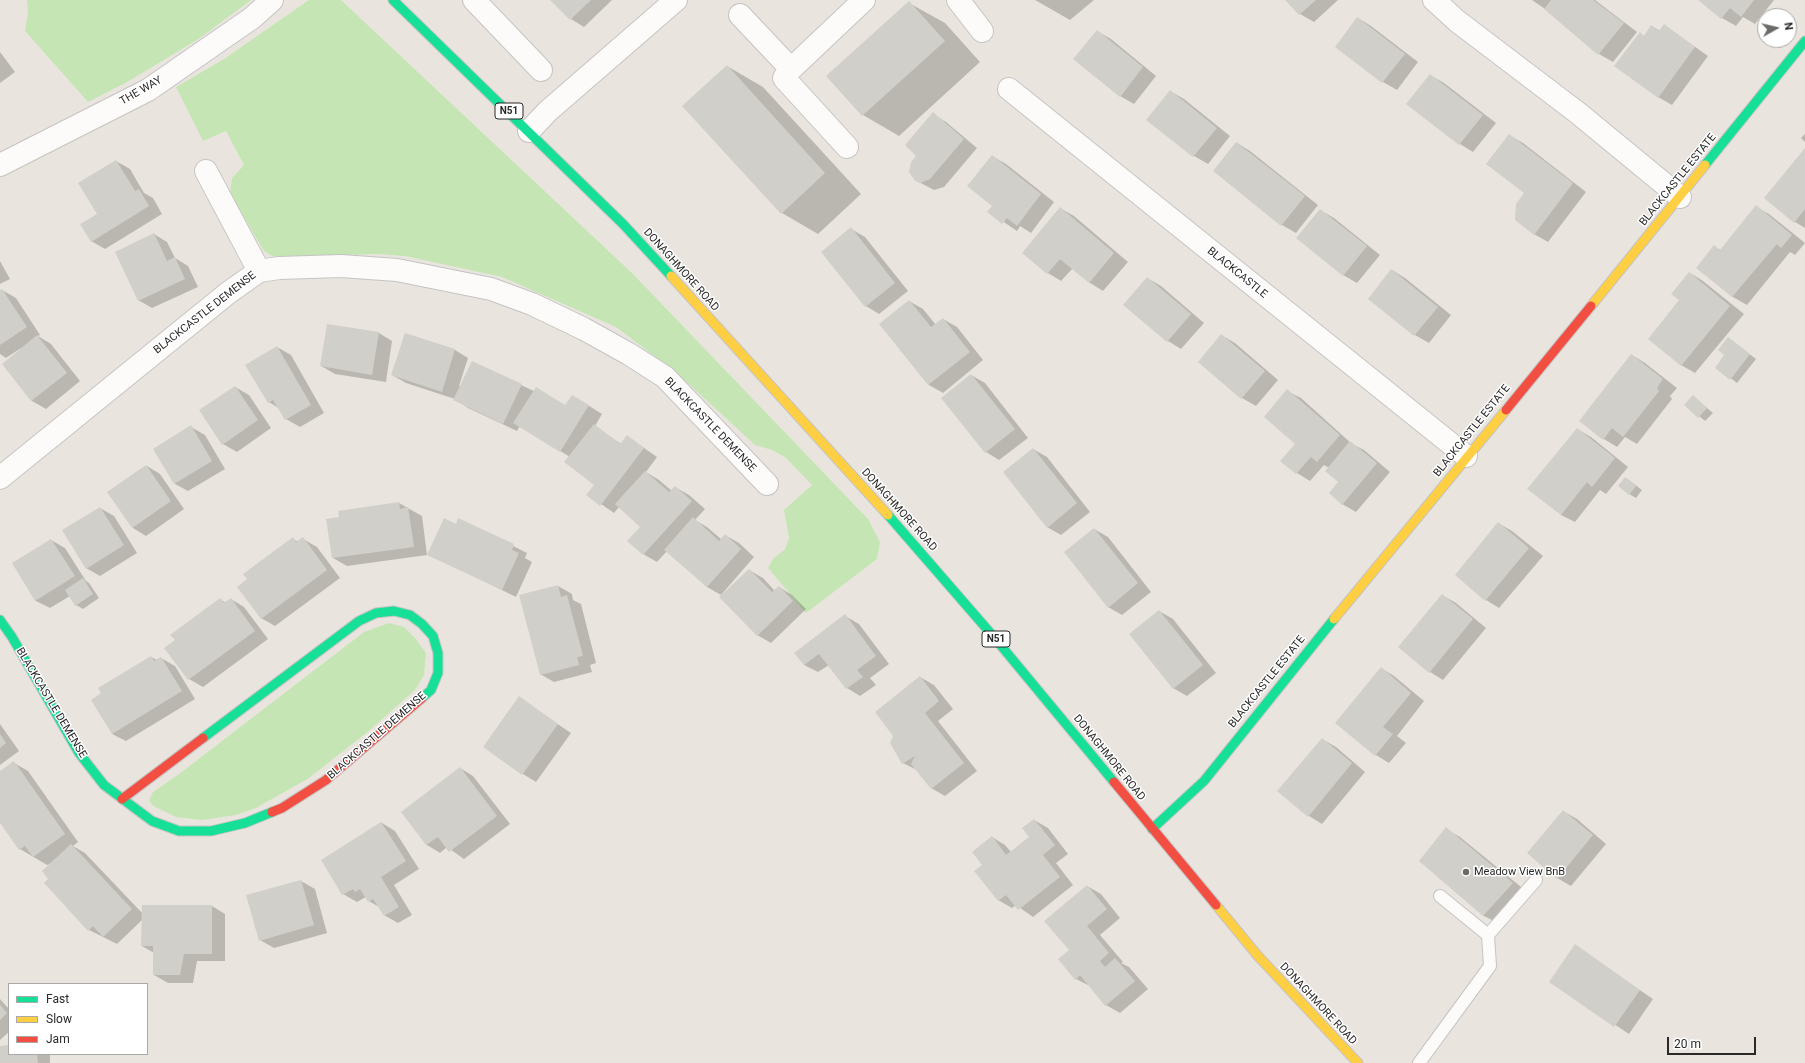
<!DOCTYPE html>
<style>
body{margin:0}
#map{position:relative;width:1805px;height:1063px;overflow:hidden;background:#e9e5de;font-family:Roboto,sans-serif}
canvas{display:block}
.legend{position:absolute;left:8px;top:983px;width:140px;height:72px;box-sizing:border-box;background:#fff;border:1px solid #a9a9a9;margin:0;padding:5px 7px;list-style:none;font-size:12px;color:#292929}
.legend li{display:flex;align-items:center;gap:8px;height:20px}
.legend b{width:20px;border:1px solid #a9a9a9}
.north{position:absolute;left:1757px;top:8px;width:40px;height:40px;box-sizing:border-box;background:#fff;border:1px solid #a9a9a9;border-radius:50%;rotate:82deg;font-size:11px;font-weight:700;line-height:16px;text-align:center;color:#292929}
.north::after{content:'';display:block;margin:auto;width:14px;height:18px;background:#6c6b68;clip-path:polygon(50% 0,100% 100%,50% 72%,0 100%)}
.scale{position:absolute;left:1667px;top:1037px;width:89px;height:18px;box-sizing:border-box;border:2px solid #292929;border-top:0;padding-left:5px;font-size:12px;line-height:14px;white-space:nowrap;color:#292929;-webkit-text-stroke:3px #fff;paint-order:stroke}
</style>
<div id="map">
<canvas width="1805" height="1063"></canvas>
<ul class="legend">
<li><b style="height:5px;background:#16e098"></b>Fast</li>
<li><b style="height:5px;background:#ffcf43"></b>Slow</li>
<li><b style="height:5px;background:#f24e42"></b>Jam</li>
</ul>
<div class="north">N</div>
<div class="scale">20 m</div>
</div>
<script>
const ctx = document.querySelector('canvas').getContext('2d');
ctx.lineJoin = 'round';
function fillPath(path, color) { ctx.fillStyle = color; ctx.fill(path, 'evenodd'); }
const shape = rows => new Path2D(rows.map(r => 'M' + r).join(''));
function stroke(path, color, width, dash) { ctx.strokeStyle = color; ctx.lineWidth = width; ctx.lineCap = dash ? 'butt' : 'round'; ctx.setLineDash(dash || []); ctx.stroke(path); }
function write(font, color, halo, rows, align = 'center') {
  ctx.font = font + ' Roboto,sans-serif'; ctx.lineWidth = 3; ctx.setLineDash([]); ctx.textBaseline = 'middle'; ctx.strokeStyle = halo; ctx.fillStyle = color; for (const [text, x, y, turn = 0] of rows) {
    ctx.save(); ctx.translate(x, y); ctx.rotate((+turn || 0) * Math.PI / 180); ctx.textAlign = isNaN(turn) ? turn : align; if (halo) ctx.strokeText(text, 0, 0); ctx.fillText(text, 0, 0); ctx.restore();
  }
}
const green = shape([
 [27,0,251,0,200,38,129,81,88,102,25,31,28,12],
 [309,0,341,0,633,274,868,519,880,542,877,559,806,613,768,568,773,559,785,549,789,538,784,510,812,485,785,457,772,450,755,445,678,374,616,327,502,277,405,256,378,254,274,257,264,251,230,194,232,178,244,165,226,131,203,141,176,87,224,59],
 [389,623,404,627,415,638,426,653,424,675,415,690,370,730,309,778,256,808,236,815,202,820,176,817,153,806,149,800,153,792,179,774,364,632]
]);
const shadow = shape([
 [552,0,612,0,584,27,571,19],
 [1035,0,1094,0,1070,20],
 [1287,0,1338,0,1314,22,1300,14],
 [1532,0,1595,0,1637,32,1613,62,1599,54,1545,9],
 [1701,0,1774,0,1755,24,1743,17,1736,26,1722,18],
 [909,3,945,23,980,62,899,136,863,115],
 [1358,18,1371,26,1418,62,1397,90,1383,82,1336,47],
 [1664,25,1708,56,1672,105,1658,97,1644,36,1652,26,1660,31],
 [1097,31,1111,39,1156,76,1134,104,1120,96],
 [0,52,15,72,0,83],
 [727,66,763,87,861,194,818,234,782,213],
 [1430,75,1444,83,1496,123,1473,152,1460,144],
 [1170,91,1184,99,1230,136,1208,164,1194,156,1148,120],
 [933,114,946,122,977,148,944,187,934,190,915,180,918,155],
 [1805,134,1805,142,1801,138],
 [1509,135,1523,143,1586,192,1548,242,1534,234],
 [1237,143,1250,151,1318,205,1296,233,1282,225,1214,171],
 [1805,149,1805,228,1795,222],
 [992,156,1006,164,1054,202,1031,233,1020,226,1017,231,989,212,993,206],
 [116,161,130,169,144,193,153,198,162,214,105,249,91,241,98,214],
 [1756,207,1769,214,1805,243,1795,255,1790,252,1747,305,1733,297,1697,268,1715,247,1721,250],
 [1060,208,1074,216,1128,262,1103,291,1090,283,1073,268,1061,281,1048,273,1023,253],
 [1320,210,1334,218,1380,255,1357,283,1343,275],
 [851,229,865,237,908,291,879,314,866,306],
 [154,234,167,242,175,258,188,266,198,287,152,308,138,300],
 [0,261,10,279,0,284],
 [1392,270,1405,278,1451,315,1429,343,1415,335,1369,298],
 [1690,273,1703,281,1744,314,1695,373,1681,365],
 [1147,278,1161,286,1204,323,1181,349,1168,341],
 [2,290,16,298,40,335,38,336,51,344,80,381,46,409,32,401,3,364,22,349,21,348,6,358,0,354,0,292],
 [909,301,923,309,936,325,943,319,957,327,983,360,943,393,929,385,881,324],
 [379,333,392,341,386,382,335,374,321,366],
 [405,334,455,350,468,358,459,386,521,385,566,406,586,404,602,414,595,426,621,444,627,436,657,457,646,472,659,480,672,491,675,487,689,495,705,509,695,520,707,527,721,539,725,535,739,543,754,557,721,595,707,587,667,551,657,562,643,554,642,527,619,507,614,513,588,495,596,485,570,457,520,426,517,431,468,408,455,399,406,383,392,375],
 [1221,335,1235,343,1278,380,1256,406,1242,398,1199,362],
 [1728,338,1756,359,1737,383,1716,367,1726,355],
 [277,347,291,355,324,413,300,427,286,419,280,409,269,402],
 [1632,355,1645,363,1677,388,1670,396,1672,399,1637,444,1625,437,1617,447,1604,439,1580,421],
 [971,375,985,383,1028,438,999,460,986,452],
 [235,387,249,395,271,428,237,452,223,444],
 [1287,391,1301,398,1352,444,1364,450,1390,472,1356,512,1342,504,1340,482,1329,468,1324,465,1310,481,1297,473,1282,461,1296,443],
 [1694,397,1713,413,1705,421,1686,405],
 [191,427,205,435,225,469,188,491,175,484],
 [1577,429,1591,437,1628,467,1606,494,1600,490,1575,522,1561,515],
 [1033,449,1047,457,1090,512,1061,535,1047,527],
 [147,466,160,474,184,509,146,536,133,528],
 [1626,478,1642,490,1636,498,1629,494],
 [399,503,422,516,427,555,347,566,333,558,340,518],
 [100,508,114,516,137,553,100,576,86,568],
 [459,519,527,553,525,558,532,562,516,597,429,554,456,525],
 [1498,523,1512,531,1543,556,1499,608,1486,600,1456,575],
 [1094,529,1108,537,1151,592,1122,615,1108,607],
 [293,539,299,542,303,539,317,547,340,578,275,626,261,618],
 [51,540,65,548,86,581,89,583,99,598,83,609,76,605,70,596,50,608,36,601,13,564],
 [749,570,763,578,775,591,779,587,792,595,806,609,771,643,757,635],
 [558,586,572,594,573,600,581,604,596,663,590,665,592,672,554,682,540,674],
 [1442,595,1456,603,1486,628,1443,680,1430,672],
 [220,599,226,603,231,599,244,607,268,639,203,687,189,679,166,648,176,641],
 [1159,611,1173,619,1216,673,1187,696,1173,688],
 [845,616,859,624,889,664,870,678,876,685,860,696,847,688,829,665,818,672,804,665],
 [151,657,157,660,161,658,175,666,195,699,126,741,112,734],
 [1381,668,1394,676,1424,701,1397,736,1406,743,1389,763,1376,755],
 [920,677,934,685,953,709,938,721,977,771,945,796,931,788,917,770,903,763],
 [519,698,571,733,536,782,523,774],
 [0,724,19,751,0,765],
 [1322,739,1336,747,1365,772,1322,824,1309,816,1279,791],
 [14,763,28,771,78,842,73,846,85,853,143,914,212,906,225,914,225,961,197,961,193,983,168,983,154,975,154,953,142,946,142,920,117,944,89,930,50,879,53,862,47,865,20,849,0,821,0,772],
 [460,768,473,776,510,824,464,859,447,847,440,853,427,845,402,812],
 [1563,811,1577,819,1606,844,1571,886,1557,878],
 [1034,820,1048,828,1068,854,1056,863,1073,885,1033,917,1016,905,1012,908,998,900,983,865,992,837,1005,845,1011,852,1030,837],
 [382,823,395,831,419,869,394,885,412,915,398,923,384,915,379,907,369,901,366,897,357,902,343,894],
 [1446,829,1460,837,1526,891,1498,923,1484,916,1421,861],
 [301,881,315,889,327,933,274,948,260,940],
 [1087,886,1101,894,1120,918,1100,935,1123,962,1121,963,1129,967,1148,989,1120,1013,1106,1005,1090,986,1076,979],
 [1575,946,1653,999,1629,1034,1551,982],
 [0,999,9,1009,9,1032,0,1040],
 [9,1046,9,1054,50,1054,50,1063,0,1063,0,1047]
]);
const building = shape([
 [550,0,591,0,570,20],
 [1285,0,1316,0,1299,15],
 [1551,0,1593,0,1624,23,1598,55,1544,9],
 [1698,0,1754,0,1741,17,1730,8,1721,19],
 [909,1,945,41,862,116,826,76],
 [1357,17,1405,54,1382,83,1335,47],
 [1664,24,1695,47,1658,98,1614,66,1640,32,1644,36,1651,25,1659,31],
 [1097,30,1143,67,1120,97,1073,59],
 [727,65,825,173,781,214,682,106],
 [1430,74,1483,115,1459,145,1406,104],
 [1170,90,1217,128,1193,157,1146,120],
 [933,112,964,139,930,179,920,183,915,181,909,172,911,162,916,156,905,145],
 [1509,134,1573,183,1534,235,1515,220,1516,204,1524,193,1486,164],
 [1236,142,1305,196,1281,226,1213,171],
 [1805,148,1805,209,1794,223,1764,198],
 [992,155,1041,194,1017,226,1007,218,1002,224,987,212,992,206,967,186],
 [116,160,135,191,139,189,149,206,91,242,80,224,97,214,78,183],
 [1756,205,1792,235,1781,248,1777,244,1732,297,1696,268,1714,245,1720,250],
 [1060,207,1114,253,1089,283,1060,259,1047,274,1022,253],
 [1320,209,1367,246,1343,276,1296,238],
 [851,227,895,283,865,307,821,252],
 [154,233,167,261,175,257,185,279,138,301,115,252],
 [1391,269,1438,307,1414,336,1368,299],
 [1689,272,1730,306,1681,366,1648,339,1679,300,1671,294],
 [1147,277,1191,314,1167,342,1123,305],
 [2,289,27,327,0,345,0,290],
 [909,300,931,327,943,318,970,352,928,385,879,324],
 [327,324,379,332,372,375,320,366],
 [405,333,455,349,442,392,391,375],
 [1221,334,1265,371,1241,399,1198,362],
 [37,335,67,373,31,401,2,364],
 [1728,337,1750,354,1730,380,1715,368,1724,355,1718,350],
 [277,346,311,405,285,420,273,400,268,403,245,365],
 [1631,354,1663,379,1657,388,1659,391,1623,437,1612,428,1603,440,1579,421],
 [472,361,522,384,503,424,453,400],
 [971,374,1015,429,985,453,941,398],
 [235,386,258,420,222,445,199,410],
 [536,387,565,405,572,395,589,405,560,452,513,423],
 [1287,389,1340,435,1317,462,1311,457,1296,474,1280,461,1295,444,1264,417],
 [1693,395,1707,408,1698,418,1684,405],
 [594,424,620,444,627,435,644,448,600,506,586,495,594,485,564,462],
 [191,425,212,461,174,484,153,449],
 [1577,428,1615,458,1592,487,1587,482,1561,515,1527,489],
 [1350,441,1377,463,1342,505,1329,493,1338,482,1325,471],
 [1033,448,1077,503,1047,528,1003,472],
 [146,465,171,501,132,528,107,492],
 [645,471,669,492,675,486,692,501,643,555,627,541,640,527,615,504],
 [1625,477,1636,486,1629,495,1618,486],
 [399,502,400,509,408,507,414,547,332,558,326,519,339,517,338,511],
 [100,507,124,545,86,569,62,530],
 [693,517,719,541,725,534,741,549,707,587,664,550],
 [444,518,456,524,458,518,514,544,512,550,519,553,502,590,427,555],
 [1498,522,1529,548,1485,601,1455,575],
 [1094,528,1138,583,1108,608,1064,552],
 [293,537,296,542,303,537,327,570,261,619,237,587,247,579,243,574],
 [51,539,75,576,35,601,12,563],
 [749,569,772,592,779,586,793,601,757,636,719,597],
 [83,578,93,594,75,606,65,590],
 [558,585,561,597,567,595,583,656,577,657,579,665,540,675,519,595],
 [1442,594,1473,619,1429,673,1398,647],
 [220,598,224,603,231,598,255,631,188,680,164,648,175,640,170,635],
 [1159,610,1203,665,1173,689,1129,634],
 [845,614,876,656,857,670,863,677,846,689,819,654,804,665,794,653],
 [151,656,154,661,161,657,182,691,112,734,91,700,101,693,98,688],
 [1381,667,1411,693,1383,727,1393,734,1375,756,1335,723],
 [920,676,939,701,925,713,964,763,931,789,911,764,915,756,902,764,890,743,893,736,875,712],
 [519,696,558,724,522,775,483,747],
 [0,734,6,743,0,748],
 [1322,738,1352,763,1308,817,1277,791],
 [14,761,65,834,33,857,25,846,19,850,0,823,0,771],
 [460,767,497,816,449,852,438,837,426,845,401,812],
 [1563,810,1593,835,1557,879,1527,853],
 [1034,819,1055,845,1043,855,1060,877,1018,910,1006,895,998,901,974,871,982,865,972,852,992,836,1006,855,1029,837,1022,828],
 [381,822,406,861,381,877,399,907,384,916,373,899,368,902,360,889,355,892,353,889,342,895,321,860],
 [1446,827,1513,883,1483,916,1419,861],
 [71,844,132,909,103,937,93,926,88,931,44,883,48,879,42,871],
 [301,880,314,925,259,941,246,895],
 [1087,885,1107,909,1087,926,1109,953,1100,961,1105,967,1115,958,1135,981,1105,1006,1080,975,1075,980,1058,959,1069,950,1044,921],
 [142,905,212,905,212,954,184,954,180,975,153,975,153,946,141,946],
 [1575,944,1640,990,1614,1027,1549,982],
 [0,1005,7,1013,0,1020],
 [9,1045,9,1054,37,1054,38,1063,0,1063,0,1046]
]);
const lane = shape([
 [1440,896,1488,935,1536,880],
 [1419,1063,1490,966,1488,935]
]);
const street = shape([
 [474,0,541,70],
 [958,0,982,31],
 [1434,0,1457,21,1578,113,1680,197],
 [740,15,791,69],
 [1009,89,1466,456],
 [529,131,548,111,676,0],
 [847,147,784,78,791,69,864,0],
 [0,165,148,90,252,18,272,0],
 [206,171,259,271],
 [0,478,228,293,259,271,279,268,341,266,397,270,491,289,532,304,584,329,629,354,665,377,767,484]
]);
const fast = shape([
 [393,0,623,224,671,276],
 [1705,165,1805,41],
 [888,515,993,636,1114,782],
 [0,620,12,637,79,753,104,785,152,821,179,831,211,831,245,823,272,812],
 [203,738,359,621,376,613,394,611,410,615,422,624,433,636,438,653,438,673,431,690,422,698],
 [1152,829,1204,781,1334,619]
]);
const slow = shape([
 [671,276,888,515],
 [1591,306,1705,165],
 [1334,619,1506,410],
 [1216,905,1258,956,1358,1063]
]);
const jam = shape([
 [1506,410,1591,306],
 [1114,782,1216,905],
 [122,799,203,738],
 [272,812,282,808,326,780,422,698]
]);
const markers = [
 [1466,872,4,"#6c6b68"]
];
const shields = [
 [509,111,28],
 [996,639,28]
];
const shieldNames = [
 ["N51",509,111],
 ["N51",996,639]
];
const streetNames = [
 ["THE WAY",141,91,-30],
 ["BLACKCASTLE ESTATE",1678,180,-51],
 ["DONAGHMORE ROAD",681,270,48],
 ["BLACKCASTLE",1237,273,39],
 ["BLACKCASTLE DEMENSE",205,313,-38],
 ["BLACKCASTLE DEMENSE",710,425,46],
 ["BLACKCASTLE ESTATE",1472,431,-51],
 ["DONAGHMORE ROAD",899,510,48],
 ["BLACKCASTLE ESTATE",1267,682,-51],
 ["BLACKCASTLE DEMENSE",51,703,59],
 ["BLACKCASTLE DEMENSE",377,736,-41],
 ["DONAGHMORE ROAD",1109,758,51],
 ["DONAGHMORE ROAD",1318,1004,47]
];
const poiNames = [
 ["Meadow View BnB",1474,872]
];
fillPath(green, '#c5e6b4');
fillPath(shadow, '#0003');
fillPath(building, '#d1cfca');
stroke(lane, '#c5c4c4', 14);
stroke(street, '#c5c4c4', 24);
stroke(fast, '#c5c4c4', 11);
stroke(slow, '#c5c4c4', 11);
stroke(jam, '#c5c4c4', 11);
stroke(lane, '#fcfbfa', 12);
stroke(street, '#fcfbfa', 22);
stroke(fast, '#16e098', 9);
stroke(slow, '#ffcf43', 9);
stroke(jam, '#f24e42', 9);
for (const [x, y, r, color] of markers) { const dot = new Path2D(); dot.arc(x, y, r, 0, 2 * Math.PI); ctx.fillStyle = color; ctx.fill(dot); stroke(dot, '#fff', 1.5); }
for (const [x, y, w] of shields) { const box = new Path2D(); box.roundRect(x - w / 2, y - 8, w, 16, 3); ctx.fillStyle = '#fff'; ctx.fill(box); stroke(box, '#292929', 1); }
write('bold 10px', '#292929', null, shieldNames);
write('11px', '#292929', '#fff', streetNames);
write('11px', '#292929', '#fff', poiNames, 'left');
</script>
